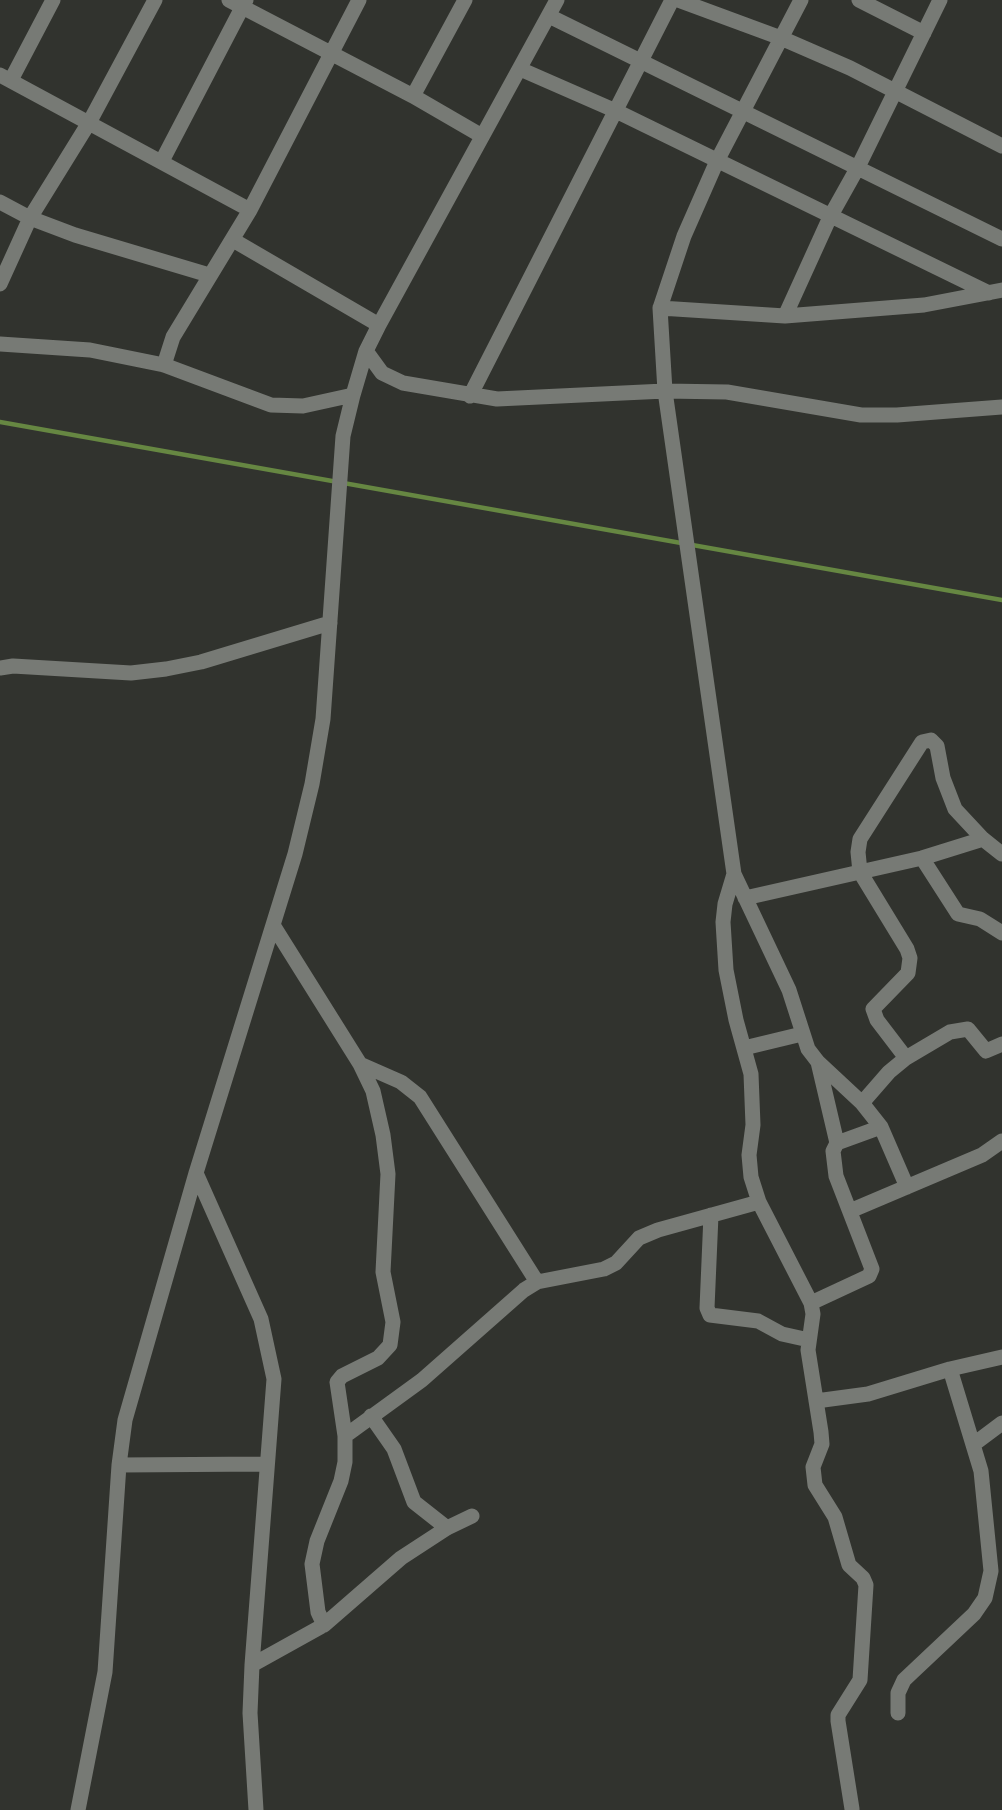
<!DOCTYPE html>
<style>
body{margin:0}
canvas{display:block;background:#31332e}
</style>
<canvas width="1002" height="1810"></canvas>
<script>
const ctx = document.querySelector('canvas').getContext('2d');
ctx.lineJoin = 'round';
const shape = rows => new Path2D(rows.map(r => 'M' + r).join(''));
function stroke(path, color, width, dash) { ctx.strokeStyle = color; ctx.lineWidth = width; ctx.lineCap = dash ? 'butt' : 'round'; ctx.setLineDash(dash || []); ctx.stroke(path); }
const stream = shape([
 [0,422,1002,600]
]);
const minor = shape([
 [229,0,413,96,482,136],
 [678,0,781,38,850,68,1002,146],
 [801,0,717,161,684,236,660,308,665,391,734,874,789,990,808,1049,818,1062,862,1103,881,1127,907,1187],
 [859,0,924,33],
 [549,16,1002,239],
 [520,69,616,111,989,293],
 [0,75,250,210],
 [11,80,53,0],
 [413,96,465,0],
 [162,161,246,0],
 [0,202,30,218,90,121,155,0],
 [233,240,379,325],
 [0,284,30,218,75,235,209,275],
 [660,308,785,316,924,305,1002,290],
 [785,316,830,217,858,167,940,0],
 [0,344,90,350,164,365,271,405,303,406,353,395],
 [366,351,382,373,403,383,497,399,665,391,727,392,861,415,897,415,1002,407],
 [164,365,173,337,250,210,359,0],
 [470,396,672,0],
 [0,668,13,666,131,673,166,669,201,662,330,623],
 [922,858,958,914,980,919,1002,933],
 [734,874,725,904,723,922,726,970,736,1020,751,1074,753,1125,749,1155,751,1177,759,1202,811,1303,813,1314,808,1350,821,1432,822,1444,813,1467,815,1485,835,1517,849,1565,863,1578,866,1585,860,1680,838,1715,838,1721,852,1809],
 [745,898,922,858,983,839],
 [744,1048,802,1034],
 [906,1058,877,1020,873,1009,908,973,910,958,907,949,860,872,858,852,860,839,922,742,931,740,937,746,943,778,955,809,983,839,1002,854],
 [360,1064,401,1082,420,1097,537,1282],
 [862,1103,889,1072,906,1058,950,1032,968,1029,986,1051,1002,1044],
 [837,1143,881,1127],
 [196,1173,261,1319,274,1379,252,1665,250,1713,256,1810],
 [850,1211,982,1155,1002,1141],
 [711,1215,707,1308,710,1315,758,1321,782,1334,809,1340],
 [811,1303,869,1276,872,1269,836,1176,833,1151,837,1143,818,1062],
 [816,1401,868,1394,950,1369,1002,1357],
 [371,1416,394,1449,414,1502,447,1528],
 [345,1436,422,1380,524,1290,537,1282,604,1269,616,1263,639,1238,658,1230,759,1202],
 [974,1444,1002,1423],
 [119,1465,267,1464],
 [324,1625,401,1558,447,1528,472,1516],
 [252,1665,324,1625,318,1612,312,1564,317,1541,341,1481,345,1462,345,1436,337,1382,342,1376,378,1358,390,1345,393,1322,383,1272,388,1174,383,1135,373,1091,360,1064,273,925],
 [898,1713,898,1693,904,1680,974,1614,985,1598,991,1571,981,1471,950,1369],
 [78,1810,105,1672,119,1465,125,1420,196,1173,295,854,312,784,323,719,343,436,353,395,366,351,379,325,557,0]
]);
stroke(stream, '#668742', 4.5);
stroke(minor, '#777a75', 15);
</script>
